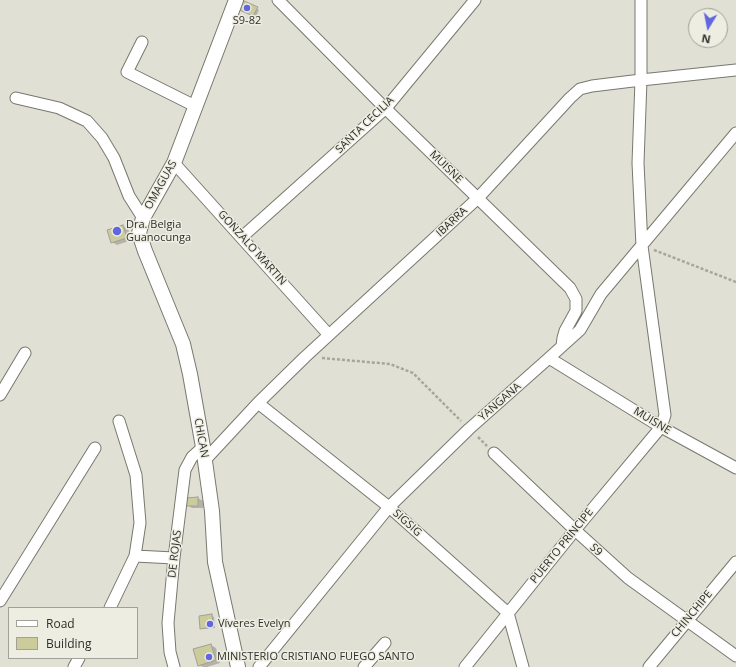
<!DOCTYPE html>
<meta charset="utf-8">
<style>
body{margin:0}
#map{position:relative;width:736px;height:667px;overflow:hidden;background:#e0e0d5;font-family:"Open Sans",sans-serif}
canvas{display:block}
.legend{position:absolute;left:8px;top:607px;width:130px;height:52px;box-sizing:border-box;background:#edede2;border:1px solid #a1a199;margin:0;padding:5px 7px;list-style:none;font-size:12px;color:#2f2f2b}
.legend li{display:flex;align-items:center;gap:8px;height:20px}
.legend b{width:20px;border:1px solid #a1a199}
.north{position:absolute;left:688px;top:8px;width:40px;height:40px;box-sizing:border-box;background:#edede2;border:1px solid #a1a199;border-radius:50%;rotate:190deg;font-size:11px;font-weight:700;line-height:16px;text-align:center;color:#2f2f2b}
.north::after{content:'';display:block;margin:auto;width:14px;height:18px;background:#6067df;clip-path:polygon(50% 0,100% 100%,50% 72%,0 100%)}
</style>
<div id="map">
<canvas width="736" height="667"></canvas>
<ul class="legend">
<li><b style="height:5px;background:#fff"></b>Road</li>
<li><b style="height:11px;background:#cbcb9c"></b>Building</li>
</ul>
<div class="north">N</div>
</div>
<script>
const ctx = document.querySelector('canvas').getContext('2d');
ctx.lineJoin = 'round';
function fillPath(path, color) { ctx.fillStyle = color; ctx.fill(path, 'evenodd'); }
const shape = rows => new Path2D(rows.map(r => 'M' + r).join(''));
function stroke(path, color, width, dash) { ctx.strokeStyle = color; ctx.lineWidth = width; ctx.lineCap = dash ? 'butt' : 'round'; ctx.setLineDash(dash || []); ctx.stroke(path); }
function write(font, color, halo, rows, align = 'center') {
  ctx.font = font + ' "Open Sans",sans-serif'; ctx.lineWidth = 3; ctx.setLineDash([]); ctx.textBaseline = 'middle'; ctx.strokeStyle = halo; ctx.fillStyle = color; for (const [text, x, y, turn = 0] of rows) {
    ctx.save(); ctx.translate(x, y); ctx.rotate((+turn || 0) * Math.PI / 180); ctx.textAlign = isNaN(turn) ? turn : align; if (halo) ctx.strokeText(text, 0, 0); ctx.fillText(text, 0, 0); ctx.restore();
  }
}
const shadow = shape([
 [242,1,259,10,256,17,239,9],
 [123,226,128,229,132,240,117,245,112,242],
 [198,498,203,501,203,508,192,508,187,505],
 [211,615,214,617,215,628,204,629,201,628],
 [211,645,216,648,220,663,207,667,203,667,199,665]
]);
const building = shape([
 [242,0,258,7,253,16,237,9,242,0],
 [123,225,127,238,111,243,107,230,123,225],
 [198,497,198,506,186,506,186,498,198,497],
 [212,614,213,627,200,629,199,616,212,614],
 [211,644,216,660,198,666,193,649,211,644]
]);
const path = shape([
 [654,250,736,282],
 [322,358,390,364,413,373,461,421],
 [478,437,487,446]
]);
const minor = shape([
 [278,0,383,106,570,288,576,299,576,311,565,331,563,338,562,346],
 [142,42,127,72,195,106],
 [16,98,59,108,87,121,102,138,114,158,129,196,143,218],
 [174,163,329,335],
 [242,237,386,108,475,0],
 [549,358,661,427,736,468],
 [0,395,25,353],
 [258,403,389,507,508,613,523,667],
 [119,421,136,475,140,523,135,556],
 [494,453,575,530,628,578,736,656],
 [205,460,258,403,305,357,478,198,570,98,580,89,592,86,641,80,736,70],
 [0,601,95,448],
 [110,608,135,556,174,558],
 [74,667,79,658],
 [174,667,170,652,168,623,174,558,185,470,192,457,203,447],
 [259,667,389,507,469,429,549,358,580,330,601,294,736,133],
 [364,667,385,643],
 [465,667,575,530,661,427,665,415,642,246,638,163,641,80,641,0],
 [649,667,736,562]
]);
const tertiary = shape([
 [236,0,174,163,143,218,139,233,145,251,183,344,190,374,203,447,212,511,215,562,238,667]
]);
const markers = [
 [247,8,4,"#6067df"],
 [117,231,5,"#6067df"],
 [210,624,4,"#6067df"],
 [209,657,4,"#6067df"]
];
const poiNames = [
 ["S9-82",247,21,"center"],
 ["Dra. Belgia",126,225],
 ["Guanocunga",126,238],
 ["Víveres Evelyn",218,624],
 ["MINISTERIO CRISTIANO FUEGO SANTO",217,657]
];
const streetNames = [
 ["SANTA CECILIA",365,125,-44],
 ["MUISNE",446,167,44],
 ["OMAGUAS",161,185,-61],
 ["IBARRA",452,222,-43],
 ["GONZALO MARTIN",252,248,48],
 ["YANGANA",500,402,-41],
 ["MUISNE",652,421,31],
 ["CHICAN",201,438,80],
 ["SIGSIG",407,523,42],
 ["PUERTO PRINCIPE",562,546,-51],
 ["S9",596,550,42],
 ["DE ROJAS",175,554,-83],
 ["CHINCHIPE",692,614,-50]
];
fillPath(shadow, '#0003');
fillPath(building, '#cbcb9c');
stroke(building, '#a0a096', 1);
stroke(minor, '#78786f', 13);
stroke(tertiary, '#78786f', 16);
stroke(path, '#a6a69d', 2.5, [3, 2]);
stroke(minor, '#fff', 11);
stroke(tertiary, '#fff', 14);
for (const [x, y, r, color] of markers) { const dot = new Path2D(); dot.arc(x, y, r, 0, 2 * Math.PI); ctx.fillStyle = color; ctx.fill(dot); stroke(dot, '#edede2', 1.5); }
write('11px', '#2f2f2b', '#edede2', poiNames, 'left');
write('11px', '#2f2f2b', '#edede2', streetNames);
</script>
